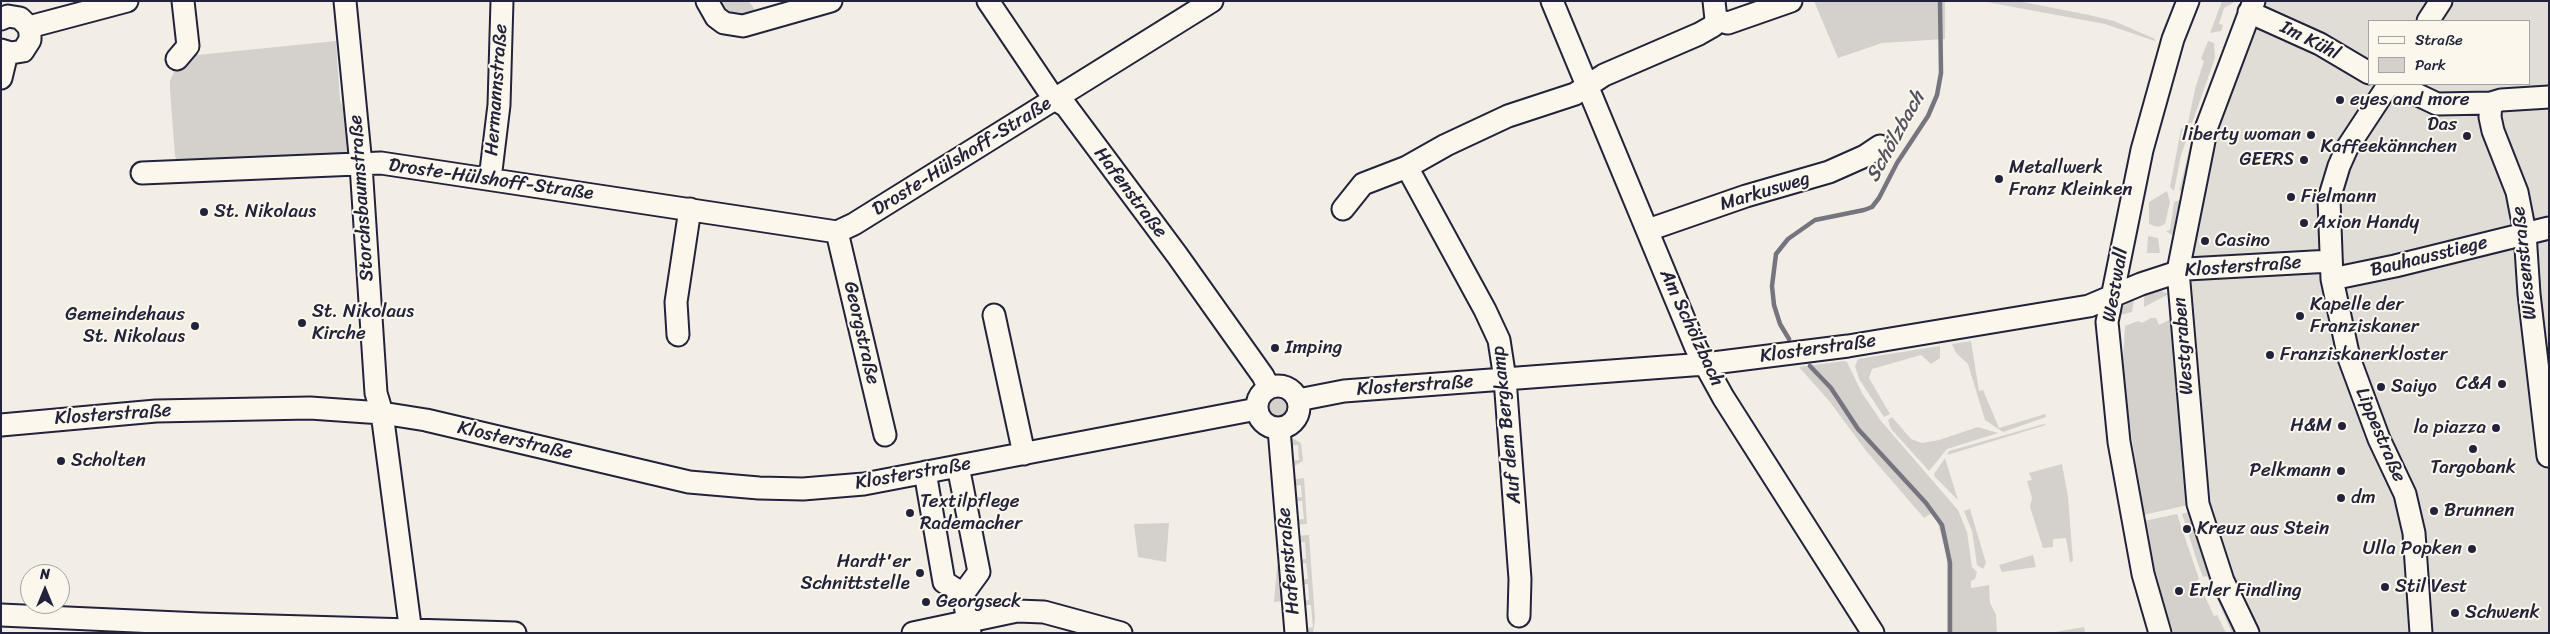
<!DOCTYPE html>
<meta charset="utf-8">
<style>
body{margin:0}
#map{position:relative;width:2550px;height:634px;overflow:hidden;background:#f2eee5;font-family:Sriracha,sans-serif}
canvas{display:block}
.frame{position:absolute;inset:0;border:2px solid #22223b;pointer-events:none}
.legend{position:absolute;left:2368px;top:20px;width:162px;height:65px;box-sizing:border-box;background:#fbf7ec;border:1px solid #a4a2a5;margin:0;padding:6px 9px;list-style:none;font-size:15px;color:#22223b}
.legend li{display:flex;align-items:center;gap:10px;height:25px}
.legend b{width:25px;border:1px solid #a4a2a5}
.north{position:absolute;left:20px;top:564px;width:50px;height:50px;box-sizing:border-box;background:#fbf7ec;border:1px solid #a4a2a5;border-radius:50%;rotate:0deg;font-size:14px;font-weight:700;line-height:20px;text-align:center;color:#22223b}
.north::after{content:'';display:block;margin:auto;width:18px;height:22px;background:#22223b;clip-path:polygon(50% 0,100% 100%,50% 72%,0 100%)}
</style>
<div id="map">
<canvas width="2550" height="634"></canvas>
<div class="frame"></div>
<ul class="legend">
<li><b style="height:6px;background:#fbf7ec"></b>Straße</li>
<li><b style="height:14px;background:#d4d1cc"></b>Park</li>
</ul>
<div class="north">N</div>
</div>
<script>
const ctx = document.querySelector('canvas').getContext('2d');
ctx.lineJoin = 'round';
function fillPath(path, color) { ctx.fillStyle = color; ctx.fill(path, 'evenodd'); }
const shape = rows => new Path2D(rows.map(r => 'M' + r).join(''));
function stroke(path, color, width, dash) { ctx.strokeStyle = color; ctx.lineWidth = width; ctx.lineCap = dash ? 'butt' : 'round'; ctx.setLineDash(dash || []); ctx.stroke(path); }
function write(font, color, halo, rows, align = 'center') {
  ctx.font = font + ' Sriracha,sans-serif'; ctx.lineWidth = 4; ctx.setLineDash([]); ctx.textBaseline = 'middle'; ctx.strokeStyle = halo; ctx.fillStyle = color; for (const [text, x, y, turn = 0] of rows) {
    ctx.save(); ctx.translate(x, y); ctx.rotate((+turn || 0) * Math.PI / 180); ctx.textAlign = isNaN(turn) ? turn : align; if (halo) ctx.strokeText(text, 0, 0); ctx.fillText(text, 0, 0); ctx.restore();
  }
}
const built = shape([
 [2263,1,2549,1,2549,633,2254,633,2202,495,2187,283,2213,123],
 [2369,21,2529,21,2529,84,2369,84]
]);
const green = shape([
 [717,1,749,1,755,10,753,16,727,13],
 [1814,1,1945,1,1945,39,1882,43,1838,58],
 [1981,1,2018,1,2089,15,2114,21,2155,39,2155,41,2105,24],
 [2222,1,2236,1,2224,8,2219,24,2223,25,2221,31,2210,33],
 [2241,1,2246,1,2176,236,2172,235,2166,231,2170,230,2174,202,2180,200,2182,191,2179,190,2180,187,2194,130],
 [336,41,340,100,346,115,348,156,178,164,175,156,170,90,170,81,179,61,187,56],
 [2208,41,2214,43,2215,58,2192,123,2188,123,2195,89,2204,61,2201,59],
 [2187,125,2192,125,2181,155,2174,191,2170,187,2181,129],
 [2167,191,2170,202,2165,224,2158,227,2149,224,2149,202],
 [2148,236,2158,238,2160,253,2147,253],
 [2158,290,2169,294,2144,307,2144,295],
 [2134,300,2132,312,2117,316,2122,307],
 [2175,317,2181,451,2188,505,2143,515,2125,391,2123,359,2125,326,2138,321,2142,323,2151,318,2156,318,2159,325],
 [1971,341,1979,391,1983,390,1999,428,2045,414,2046,417,2003,432,1985,420,1968,364,1956,353,1952,344],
 [1940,346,1940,358,1931,364,1921,355,1872,369,1869,378,1890,414,1884,417,1859,379,1855,366,1858,359],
 [1844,361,1847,362,1862,393,1881,421,1958,510,1967,532,1972,567,1977,572,1975,579,1971,581,1971,588,1989,585,1990,603,1996,615,1997,633,1947,633,1947,555,1937,521,1932,513,1924,518,1867,452,1830,402,1799,367],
 '1268 408a10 10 0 1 1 20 0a10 10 0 1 1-20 0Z',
 [1892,417,1911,439,1922,443,1939,440,1978,427,1998,433,1947,449,1929,471,1891,429,1888,420],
 [2044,424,2046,425,1947,455,1949,451],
 [1288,439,1294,439,1301,443,1303,461,1289,469,1288,461,1299,460,1298,445,1287,446],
 [1945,458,1958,500,1935,477,1934,474],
 [2062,464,2068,497,2073,561,2070,562,2066,538,2053,539,2053,547,2043,548,2030,507,2032,498,2027,481,2032,480,2029,473],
 [1304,478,1307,524,1292,525,1292,520,1304,519,1302,501,1291,501,1291,498,1302,497,1301,485,1290,486,1289,480],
 [1970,509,1986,563,1983,569,1977,565,1972,531,1964,511],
 [2189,512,2209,572,2237,633,2232,633,2207,576,2203,577,2198,564,2182,514],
 [2177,514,2199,579,2195,582,2195,586,2198,590,2202,590,2214,616,2217,615,2226,633,2174,633,2169,619,2150,554,2144,521],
 [1169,523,1166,562,1138,557,1134,524],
 [1309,535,1315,619,1313,633,1301,633,1301,629,1313,627,1311,605,1299,605,1299,601,1309,600,1308,584,1297,585,1297,580,1308,579,1306,563,1296,564,1295,560,1306,559,1305,542,1294,543,1293,536],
 [2033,555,2036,567,2002,572,1999,565],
 [1282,565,1285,601,1274,602,1277,566],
 [2084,627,2085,633,2050,633]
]);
const stream = shape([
 [1789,339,1780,324,1774,305,1772,286,1776,254,1788,239,1815,220,1864,210,1872,207,1879,198,1897,163,1928,116,1937,95,1941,73,1940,1],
 [1810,366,1831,388,1858,429,1926,503,1942,525,1950,563,1950,633]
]);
const minor = shape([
 [345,1,361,165,376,393,382,413,411,633],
 [707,1,716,17,724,23,743,26,831,1],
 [988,1,1054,99,1066,106,1177,255,1263,376,1269,388],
 [1552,1,1696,348,1723,397,1873,633],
 [2249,12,2320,44,2369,73],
 [1,19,8,16,20,18,29,27,30,34,30,40,23,51,11,53,1,50],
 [1716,20,1728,23,1791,1],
 [2428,21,2441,1],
 [29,27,127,1],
 [177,59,188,46,183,1],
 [1,78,7,53],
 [2389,84,2347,148,2339,166,2329,199,2332,279,2349,358,2379,439,2405,494,2414,533,2421,633],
 [2395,84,2437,104,2491,103,2501,100,2549,97],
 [2491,103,2490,117,2493,131,2517,192,2525,233,2529,294,2548,456],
 [142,173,381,163,837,232,854,224,1212,1],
 [490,179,499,105,502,1],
 [1343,209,1363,184,1407,167],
 [1648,230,1746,196,1829,172,1865,156,1880,146],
 [837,232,885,435],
 [2332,279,2395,266,2549,228],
 [994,315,1024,454],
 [678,335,676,302,690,209],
 '1257 407a21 21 0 1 1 42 0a21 21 0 1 1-42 0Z',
 [1298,400,1344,391,1705,364,1848,346,2089,306,2141,284,2187,269,2331,261],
 [1,425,156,411,310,408,382,413,426,420,689,482,759,488,803,489,864,484,1257,409],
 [1279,429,1296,633],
 [958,466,979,572,963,594,970,633],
 [925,472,944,582,963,594],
 [1,615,201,624,515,633],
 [1519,616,1520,579,1505,379,1499,340,1485,310,1407,167,1446,145,1508,116,1575,94,1604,75,1699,34,1713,26,1716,20,1714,1],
 [913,633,1017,611,1044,612,1121,633],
 [2160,633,2143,574,2119,442,2107,322,2142,150,2173,39,2188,1],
 [2248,633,2223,581,2198,504,2178,271,2207,126,2254,1]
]);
const markers = [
 [2340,100,5,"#22223b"],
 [2311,135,5,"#22223b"],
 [2467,136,5,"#22223b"],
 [2304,160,5,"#22223b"],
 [1999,179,5,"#22223b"],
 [2291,197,5,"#22223b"],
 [204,212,5,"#22223b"],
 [2304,223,5,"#22223b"],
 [2205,241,5,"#22223b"],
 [2300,316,5,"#22223b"],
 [302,323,5,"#22223b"],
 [195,326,5,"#22223b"],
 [1275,348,5,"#22223b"],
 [2270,355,5,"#22223b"],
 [2502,384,5,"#22223b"],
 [2381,387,5,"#22223b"],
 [2342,426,5,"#22223b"],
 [2496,428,5,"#22223b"],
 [2473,449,5,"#22223b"],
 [61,461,5,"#22223b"],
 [2341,471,5,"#22223b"],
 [2341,498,5,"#22223b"],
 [2434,511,5,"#22223b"],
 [910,513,5,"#22223b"],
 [2187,529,5,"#22223b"],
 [2472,549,5,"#22223b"],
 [920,573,5,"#22223b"],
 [2385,587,5,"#22223b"],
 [2179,591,5,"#22223b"],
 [926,602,5,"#22223b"],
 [2455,613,5,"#22223b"]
];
const streetNames = [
 ["Im Kühl",2310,41,27],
 ["Hermannstraße",497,90,-86],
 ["Droste-Hülshoff-Straße",962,157,-32],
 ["Droste-Hülshoff-Straße",491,180,8],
 ["Markusweg",1765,192,-17],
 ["Hafenstraße",1130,193,53],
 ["Storchsbaumstraße",362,198,-94],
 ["Bauhausstiege",2429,257,-14],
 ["Wiesenstraße",2525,263,-96],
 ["Klosterstraße",2243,267,-4],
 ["Westwall",2116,285,-80],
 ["Am Schölzbach",1691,328,65],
 ["Georgstraße",861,333,77],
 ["Westgraben",2184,346,-94],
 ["Klosterstraße",1818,349,-8],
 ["Klosterstraße",1415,386,-4],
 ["Klosterstraße",113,415,-4],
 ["Auf dem Bergkamp",1507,425,-96],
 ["Lippestraße",2380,435,67],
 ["Klosterstraße",515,441,13],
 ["Klosterstraße",913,474,-10],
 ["Hafenstraße",1289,561,-95]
];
const poiNames = [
 ["eyes and more",2350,100],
 ["Das",2457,125,"right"],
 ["Kaffeekännchen",2457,147,"right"],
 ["liberty woman",2301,135,"right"],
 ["GEERS",2294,160,"right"],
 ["Metallwerk",2009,168],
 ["Franz Kleinken",2009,190],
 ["Fielmann",2301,197],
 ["St. Nikolaus",214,212],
 ["Axion Handy",2314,223],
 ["Casino",2215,241],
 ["Kapelle der",2310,305],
 ["Franziskaner",2310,327],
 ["St. Nikolaus",312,312],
 ["Kirche",312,334],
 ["Gemeindehaus",185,315,"right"],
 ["St. Nikolaus",185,337,"right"],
 ["Imping",1285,348],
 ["Franziskanerkloster",2280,355],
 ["C&A",2492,384,"right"],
 ["Saiyo",2391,387],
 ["H&M",2332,426,"right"],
 ["la piazza",2486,428,"right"],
 ["Scholten",71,461],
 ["Targobank",2473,468,"center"],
 ["Pelkmann",2331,471,"right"],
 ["dm",2351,498],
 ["Textilpflege",920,502],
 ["Rademacher",920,524],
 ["Brunnen",2444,511],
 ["Kreuz aus Stein",2197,529],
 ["Ulla Popken",2462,549,"right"],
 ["Hardt'er",910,562,"right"],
 ["Schnittstelle",910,584,"right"],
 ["Stil Vest",2395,587],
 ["Erler Findling",2189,591],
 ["Georgseck",936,602],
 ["Schwenk",2465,613]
];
const waterNames = [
 ["Schölzbach",1896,137,-61]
];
fillPath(built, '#e0dcd6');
fillPath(green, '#d4d1cc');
stroke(stream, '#76747f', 4.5);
stroke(minor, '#22223b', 25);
stroke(minor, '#fbf7ec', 21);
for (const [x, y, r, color] of markers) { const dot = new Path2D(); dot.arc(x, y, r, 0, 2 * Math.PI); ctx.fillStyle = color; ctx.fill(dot); stroke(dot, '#fbf7ec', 2); }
write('19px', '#22223b', '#fbf7ec', streetNames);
write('19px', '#22223b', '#fbf7ec', poiNames, 'left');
write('italic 20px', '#535263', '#fbf7ec', waterNames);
</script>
